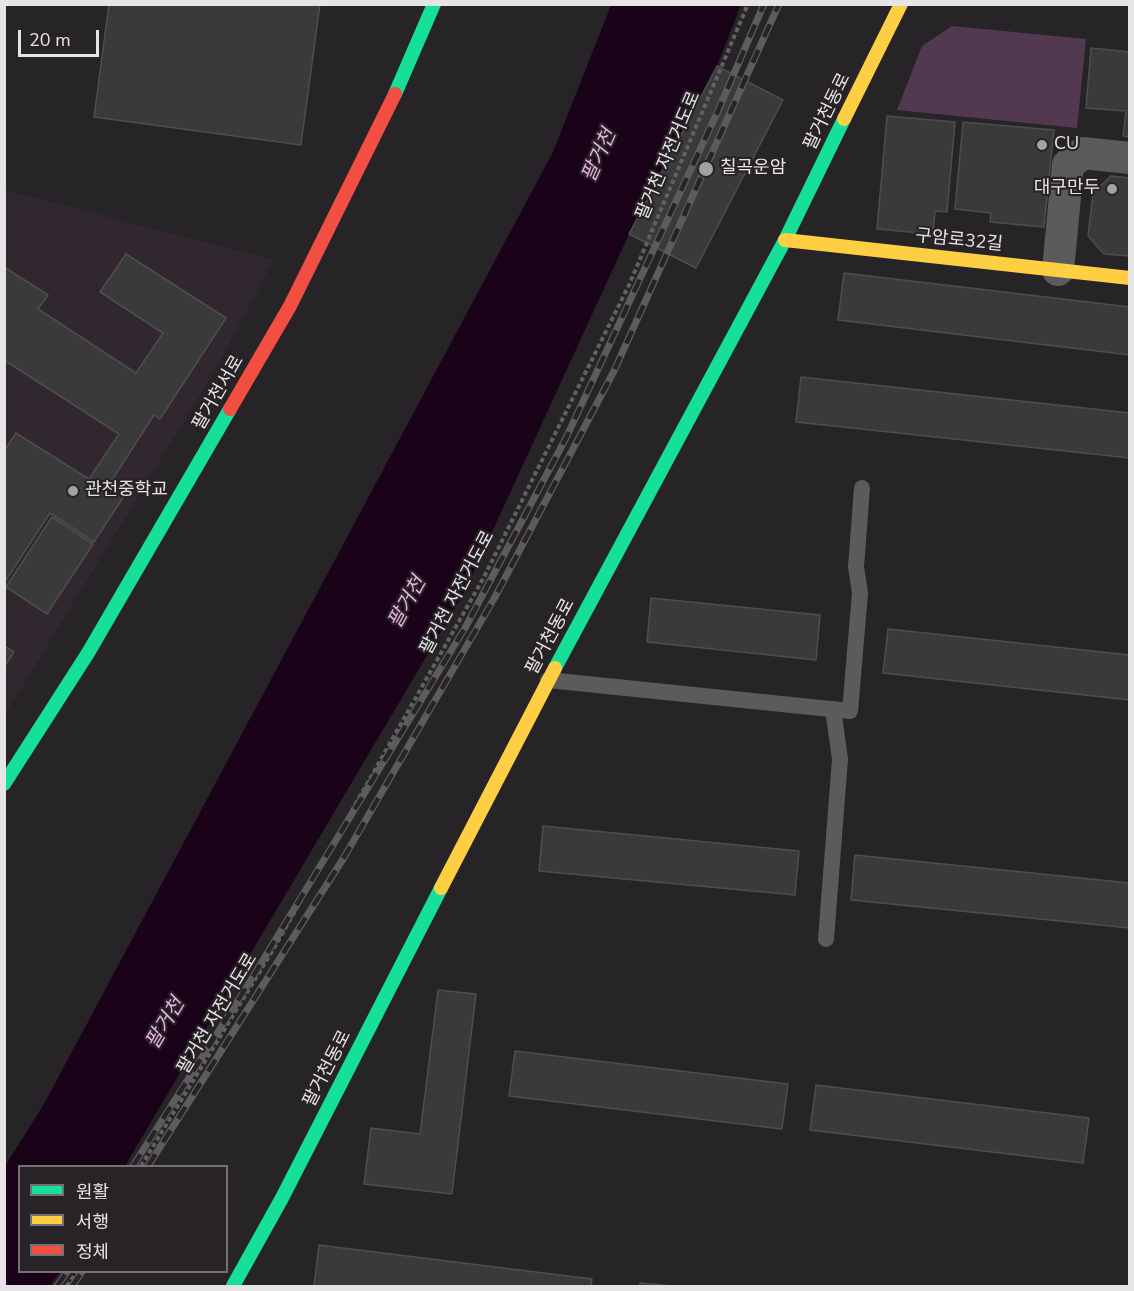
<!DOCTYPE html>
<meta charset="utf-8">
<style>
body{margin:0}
#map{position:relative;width:1134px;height:1291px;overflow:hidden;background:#262426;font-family:"Nunito Sans","Noto Sans KR",sans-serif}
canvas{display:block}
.frame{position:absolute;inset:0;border:6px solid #e7e4e6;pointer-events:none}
.legend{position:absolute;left:18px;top:1165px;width:210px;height:108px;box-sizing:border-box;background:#272327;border:2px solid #747073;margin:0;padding:8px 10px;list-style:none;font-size:18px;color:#e7e4e6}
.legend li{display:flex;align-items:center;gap:12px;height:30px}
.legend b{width:30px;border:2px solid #747073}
.scale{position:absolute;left:18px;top:30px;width:81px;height:27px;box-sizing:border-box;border:3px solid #e7e4e6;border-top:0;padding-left:8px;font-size:18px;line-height:21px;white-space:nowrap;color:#e7e4e6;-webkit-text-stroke:4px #272327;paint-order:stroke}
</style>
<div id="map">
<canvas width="1134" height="1291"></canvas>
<div class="frame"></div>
<ul class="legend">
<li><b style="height:8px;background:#16e098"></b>원활</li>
<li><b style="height:8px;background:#ffcf43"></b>서행</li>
<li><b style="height:8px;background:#f24e42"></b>정체</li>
</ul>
<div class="scale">20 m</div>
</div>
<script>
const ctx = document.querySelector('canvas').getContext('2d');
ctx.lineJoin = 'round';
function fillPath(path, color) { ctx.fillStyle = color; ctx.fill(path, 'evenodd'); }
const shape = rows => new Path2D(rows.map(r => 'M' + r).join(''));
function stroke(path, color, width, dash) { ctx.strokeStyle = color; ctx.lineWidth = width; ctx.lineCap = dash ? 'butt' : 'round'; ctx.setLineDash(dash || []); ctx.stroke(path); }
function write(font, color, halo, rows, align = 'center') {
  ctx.font = font + ' "Nunito Sans","Noto Sans KR",sans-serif'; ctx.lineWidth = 4.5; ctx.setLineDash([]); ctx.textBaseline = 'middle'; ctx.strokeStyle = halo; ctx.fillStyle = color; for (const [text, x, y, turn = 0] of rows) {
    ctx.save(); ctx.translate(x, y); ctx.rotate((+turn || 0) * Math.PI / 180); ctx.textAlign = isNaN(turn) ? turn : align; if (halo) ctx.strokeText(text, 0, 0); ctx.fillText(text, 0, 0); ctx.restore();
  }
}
const built = shape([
 [5,190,274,260,214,372,5,715]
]);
const green = shape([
 [952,26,1086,39,1077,128,897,110,922,46]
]);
const water = shape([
 [611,5,741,5,717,66,629,234,465,591,125,1166,20,1166,20,1272,60,1272,50,1286,5,1286,5,1166,44,1104,553,152]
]);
const building = shape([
 [109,4,320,4,301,145,94,117,109,4],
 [1091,48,1130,52,1130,137,1123,136,1126,111,1086,108,1091,48],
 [717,66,783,100,696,268,629,234,717,66],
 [887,116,955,122,947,212,935,211,933,234,877,229,887,116],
 [963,122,1054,130,1044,227,990,222,991,213,955,209,963,122],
 [1111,176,1130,178,1130,256,1104,254,1088,236,1093,193,1111,176],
 [126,254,226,318,160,419,154,415,112,480,128,490,94,542,50,513,4,583,4,451,16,433,89,479,119,434,4,360,4,267,48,295,38,309,136,373,163,333,100,292,126,254],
 [844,273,1130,307,1130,355,838,320,844,273],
 [801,377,1130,413,1130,458,796,422,801,377],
 [52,517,93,544,47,614,6,587,52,517],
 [651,598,820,615,816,660,647,642,651,598],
 [888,629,1130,655,1130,700,883,673,888,629],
 [4,646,14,652,4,667,4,646],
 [543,826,799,851,795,895,539,871,543,826],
 [855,855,1130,883,1130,928,851,900,855,855],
 [438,990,476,994,452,1194,364,1184,371,1128,420,1134,438,990],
 [515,1051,788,1084,782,1129,509,1096,515,1051],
 [816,1085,1089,1118,1083,1163,810,1130,816,1085],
 [319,1245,592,1279,591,1286,314,1286,319,1245],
 [640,1283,672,1286,640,1286,640,1283]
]);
const path = shape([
 [141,1166,273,950,484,577,629,285,748,4],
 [67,1286,77,1272]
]);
const lane = shape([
 [548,680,850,711,860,593,856,567,862,488],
 [826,939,840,759,833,709]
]);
const street = shape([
 [1058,270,1068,165,1083,153,1130,158]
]);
const fast = shape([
 [395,94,434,4],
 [555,668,785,240,844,119],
 [4,784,88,653,230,409],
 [233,1286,282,1198,441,888]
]);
const slow = shape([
 [844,119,901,4],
 [785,240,1130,278],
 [441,888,555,668]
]);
const jam = shape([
 [230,409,290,306,395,94]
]);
const rail = shape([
 [133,1166,249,983,465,628,566,438,717,113,764,4],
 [148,1166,343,859,495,597,614,371,779,4],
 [57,1286,67,1272],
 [72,1286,82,1272]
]);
const markers = [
 [1042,145,6,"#a3a1a3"],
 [706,169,8,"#a3a1a3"],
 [1112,189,6,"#a3a1a3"],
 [73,491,6,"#a3a1a3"]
];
const streetNames = [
 ["팔거천동로",828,112,-64],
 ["팔거천 자전거도로",669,156,-67],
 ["구암로32길",959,241,6],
 ["팔거천서로",219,393,-60],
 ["팔거천 자전거도로",458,593,-62],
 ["팔거천동로",551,637,-62],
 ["팔거천 자전거도로",218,1014,-59],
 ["팔거천동로",328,1069,-63]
];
const poiNames = [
 ["CU",1054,145],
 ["칠곡운암",720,169],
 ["대구만두",1100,189,"right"],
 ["관천중학교",85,491]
];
const waterNames = [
 ["팔거천",600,156,-66],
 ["팔거천",408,603,-61],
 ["팔거천",166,1024,-59]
];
fillPath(built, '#30272f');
fillPath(green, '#533950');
fillPath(water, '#1a0319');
fillPath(building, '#3b3a3b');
stroke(building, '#4f4d4f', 1.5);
stroke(path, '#626162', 4, [4.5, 3]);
stroke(lane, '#5c5b5c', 16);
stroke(street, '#5c5b5c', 32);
stroke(fast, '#16e098', 14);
stroke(slow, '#ffcf43', 14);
stroke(jam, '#f24e42', 14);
stroke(rail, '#5d5b5d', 7);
stroke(rail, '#272327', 4.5, [14]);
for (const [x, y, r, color] of markers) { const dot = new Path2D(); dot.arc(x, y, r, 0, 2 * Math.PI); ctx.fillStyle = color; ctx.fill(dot); stroke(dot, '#272327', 2); }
write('18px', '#e7e4e6', '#272327', streetNames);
write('18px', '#e7e4e6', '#272327', poiNames, 'left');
write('italic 20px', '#eaafe4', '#272327', waterNames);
</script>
